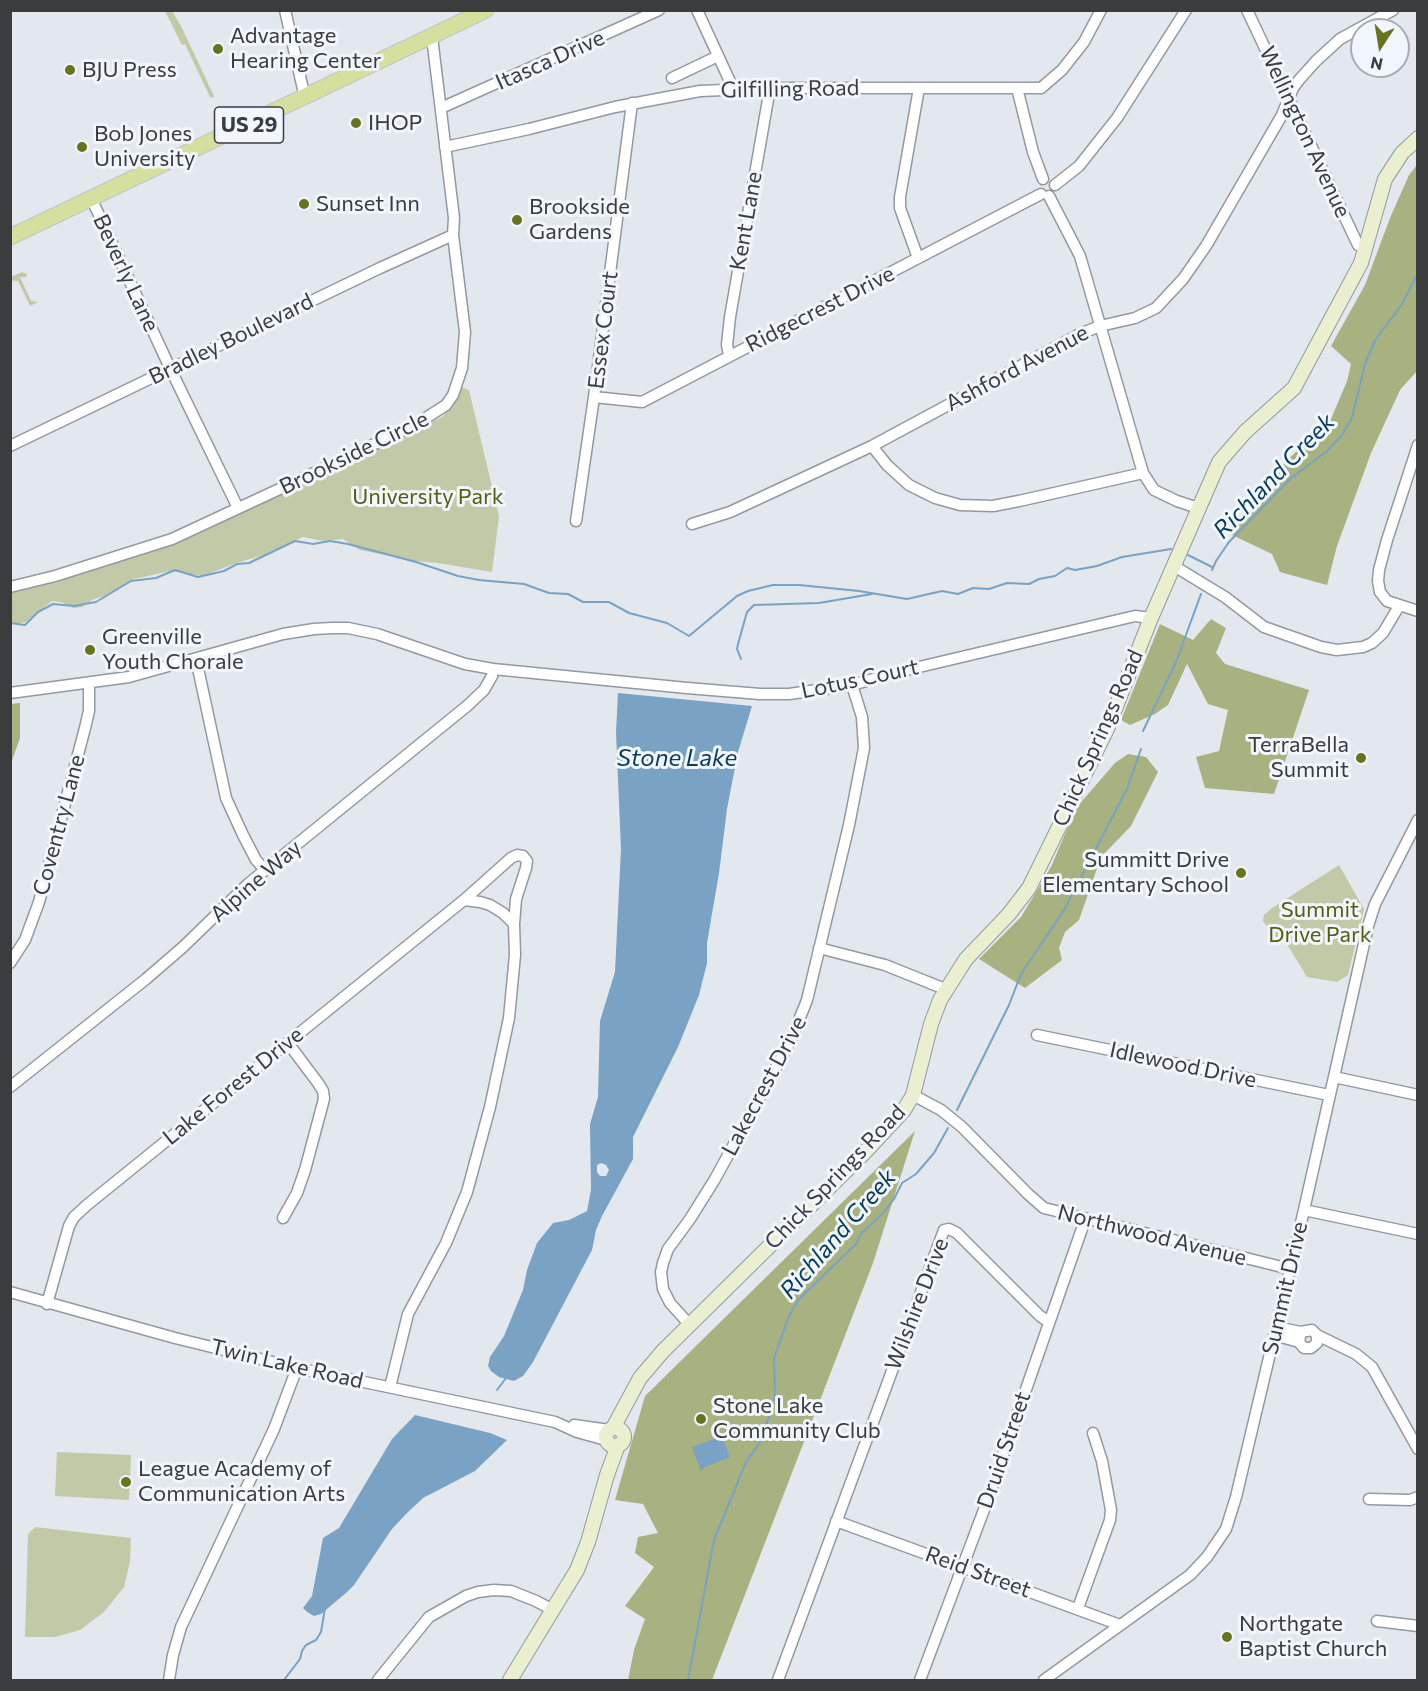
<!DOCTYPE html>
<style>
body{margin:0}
#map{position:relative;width:1428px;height:1691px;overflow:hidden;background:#e2e8ee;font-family:Commissioner,sans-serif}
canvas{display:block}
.frame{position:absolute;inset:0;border:12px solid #3a3c3e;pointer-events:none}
.north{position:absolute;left:1350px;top:18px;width:60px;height:60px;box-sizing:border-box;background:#f0f6fb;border:2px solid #a7acaf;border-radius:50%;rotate:192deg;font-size:16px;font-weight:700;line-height:24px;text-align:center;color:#3a3c3e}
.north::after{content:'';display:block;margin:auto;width:21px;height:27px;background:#67731d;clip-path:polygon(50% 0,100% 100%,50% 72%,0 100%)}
</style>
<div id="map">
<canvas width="1428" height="1691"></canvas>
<div class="frame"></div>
<div class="north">N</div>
</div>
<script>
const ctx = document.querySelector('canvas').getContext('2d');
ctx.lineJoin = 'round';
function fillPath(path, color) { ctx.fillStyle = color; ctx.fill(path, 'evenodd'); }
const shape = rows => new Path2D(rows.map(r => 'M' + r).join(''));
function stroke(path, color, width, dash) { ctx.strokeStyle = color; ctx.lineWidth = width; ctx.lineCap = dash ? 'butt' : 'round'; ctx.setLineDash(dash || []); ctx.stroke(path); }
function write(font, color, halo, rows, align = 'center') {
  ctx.font = font + ' Commissioner,sans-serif'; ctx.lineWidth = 6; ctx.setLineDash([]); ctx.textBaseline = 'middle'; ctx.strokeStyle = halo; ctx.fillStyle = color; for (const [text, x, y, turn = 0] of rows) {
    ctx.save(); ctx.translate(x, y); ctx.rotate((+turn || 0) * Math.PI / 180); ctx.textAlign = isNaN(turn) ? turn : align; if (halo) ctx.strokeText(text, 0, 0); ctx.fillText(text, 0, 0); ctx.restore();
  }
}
const green = shape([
 [165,11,172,11,181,26,214,96,213,98,210,97,185,44,182,45],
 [22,272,27,274,26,277,20,277,31,301,38,302,30,306,18,281,11,280,11,277],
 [461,387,469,390,499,516,492,572,438,563,415,561,360,550,343,539,323,541,303,537,261,556,236,563,203,576,170,571,134,579,109,595,94,599,82,607,74,608,61,602,52,601,26,622,18,624,11,622,10,591,79,573,347,462,442,417,454,404],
 [1339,865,1364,909,1348,975,1337,982,1307,977,1285,941,1279,943,1263,921,1264,915,1272,908],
 [57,1452,131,1455,129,1500,55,1496],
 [35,1527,131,1538,130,1561,124,1587,104,1612,80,1630,55,1637,25,1637,28,1534]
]);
const forest = shape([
 [1417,165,1417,371,1400,390,1371,453,1337,546,1327,585,1280,572,1272,554,1230,534,1264,494,1280,467,1331,419,1347,381,1351,364,1331,346,1365,285,1390,218,1409,175],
 [1211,619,1226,628,1216,653,1225,664,1309,690,1274,794,1205,788,1196,757,1219,751,1228,710,1208,704,1187,664,1168,705,1155,714,1130,725,1121,720,1160,624,1193,640],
 [20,703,20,738,11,763,11,704],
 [1128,754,1146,757,1158,772,1131,826,1101,857,1079,920,1065,932,1059,948,1062,960,1025,988,979,959,1021,917,1051,867,1076,808,1115,763],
 [915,1131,873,1263,712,1680,628,1680,634,1650,645,1619,625,1606,654,1567,635,1553,638,1537,658,1533,643,1504,615,1500,645,1396]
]);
const water = shape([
 [618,693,752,706,738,752,727,809,719,873,707,943,707,963,699,995,678,1047,633,1137,633,1159,602,1216,596,1230,592,1250,533,1362,523,1376,514,1381,499,1377,491,1371,488,1366,490,1357,504,1336,523,1290,527,1270,537,1243,553,1223,569,1220,587,1211,591,1190,590,1124,598,1097,600,1021,615,972,621,849,616,732],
 [601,1163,606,1165,609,1170,606,1176,600,1176,597,1172,597,1165],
 [415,1415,490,1433,507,1440,475,1471,423,1498,406,1514,392,1529,354,1585,347,1592,321,1614,314,1616,307,1612,303,1608,312,1596,323,1538,339,1528,392,1439],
 [722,1436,730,1457,705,1467,701,1471,692,1447]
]);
const stream = shape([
 [1188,555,1212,567],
 [1212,570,1216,561,1229,542,1261,509,1290,479,1327,451,1342,435,1352,418,1365,364,1375,340,1401,306,1418,273],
 [10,623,25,625,38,612,53,604,74,606,96,602,131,581,156,578,175,570,198,577,224,571,237,564,249,563,295,541,313,544,330,541,348,544,416,562,458,576,479,580,524,584,549,593,568,594,583,602,609,602,629,613,667,623,689,636,737,596,748,591,773,585,799,585,859,591,907,599,942,591,958,594,973,588,989,589,1007,583,1029,584,1039,579,1055,576,1067,568,1075,570,1097,566,1122,557,1171,549],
 [741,659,737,649,738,644,747,612,754,605,819,603,872,594],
 [1143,731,1176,662,1201,594],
 [957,1110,1009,1005,1021,974,1064,910,1127,789,1141,749],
 [497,1390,506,1378],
 [284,1680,300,1659,302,1651,306,1645,316,1640,321,1632,325,1608],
 [688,1680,714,1540,746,1462,759,1444,770,1414,775,1398,774,1358,789,1316,799,1299,857,1243,860,1235,883,1213,894,1199,902,1183,916,1174,934,1153,948,1128]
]);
const street = shape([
 [285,10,305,98],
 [697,10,733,88],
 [1247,10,1358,245,1366,249],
 [672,78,718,56],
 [1017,88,1033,152,1043,179],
 [441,108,659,10],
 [445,147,529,129,615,107,700,91,770,88,1041,88,1062,70,1084,42,1101,10],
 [1055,185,1079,166,1117,118,1186,10],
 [1049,196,1080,256,1143,473,1154,490,1177,501,1198,508],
 [92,200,170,368,238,508],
 [918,258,900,208,900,197,919,88],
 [729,355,727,345,730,317,770,88],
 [594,397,642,402,1041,194],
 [1418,445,1387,540,1379,570,1378,581,1380,592,1387,601,1418,611],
 [10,446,380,268,453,235],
 [872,446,887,465,909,485,935,498,960,505,993,506,1019,501,1143,473],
 [576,521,594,397,632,103],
 [692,524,730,512,872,446,1080,334,1100,326,1135,318,1156,308,1183,279,1206,246,1282,115,1293,88,1299,80,1316,61,1340,39,1393,10],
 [1174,566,1225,597,1264,627,1321,647,1337,650,1363,647,1372,643,1383,633,1399,606],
 [10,587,55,576,172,539,329,466,418,423,446,405,453,395,462,368,465,332,453,235,454,218,432,37],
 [196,659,226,798,243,835,256,860,265,870],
 [10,693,129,677,283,634,314,629,332,628,348,628,377,634,465,664,493,669,687,688,760,694,789,694,852,685,898,672,1135,616,1151,618],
 [464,900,511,858,517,855,523,856,527,861,526,868,516,899,514,924],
 [819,948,885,965,945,989],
 [10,963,25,940,39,902,85,728,89,711,89,683],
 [1037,1035,1329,1095],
 [1334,1077,1418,1095],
 [10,1087,146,979,183,947,248,884,467,706,484,690,492,676,493,669],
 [913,1095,941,1110,962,1127,1028,1194,1044,1208,1290,1269],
 [1304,1210,1418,1234],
 [283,1218,297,1193,305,1170,324,1099,323,1091,318,1083,288,1043],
 [10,1292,175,1338,297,1368,555,1422,577,1432,606,1440],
 [47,1304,69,1226,74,1217,87,1205,464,900,480,902,490,905,503,913,514,924,515,955,509,1018,490,1107,467,1192,446,1243,408,1314,390,1387],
 [689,1324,670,1303,663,1289,661,1272,663,1263,668,1249,690,1219,715,1179,791,1040,807,1000,849,825,864,748,862,717,852,685],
 [1276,1327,1301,1332],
 [1274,1335,1299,1342],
 [1317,1335,1317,1343,1311,1348,1304,1348,1299,1342,1301,1332,1312,1330,1317,1335,1356,1354,1372,1367,1418,1449],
 [574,1425,609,1430],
 [1369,1499,1410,1500,1418,1497],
 [836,1521,1120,1625],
 [1078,1608,1110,1520,1111,1510,1102,1461,1093,1433],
 [1377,1621,1418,1626],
 [169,1680,173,1655,181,1627,274,1429,297,1368],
 [378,1680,429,1617,466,1596,478,1592,494,1590,511,1591,536,1601,553,1610],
 [778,1680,944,1230,949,1229,957,1233,1040,1316,1049,1322],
 [920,1680,985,1507,1085,1220],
 [1044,1680,1190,1575,1207,1557,1226,1529,1236,1497,1304,1210,1368,926,1375,904,1418,820]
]);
const secondary = shape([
 [613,1428,640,1378,663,1351,866,1151,904,1110,913,1095,931,1024,940,1000,966,959,1009,914,1029,888,1107,729,1151,618,1219,462,1245,432,1294,388,1361,263,1385,179,1402,153,1418,138],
 '606 1437a9 9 0 1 1 18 0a9 9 0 1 1-18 0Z',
 [510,1680,577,1570,588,1542,607,1475,618,1445]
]);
const primary = shape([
 [10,237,486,10]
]);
const markers = [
 [218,49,6,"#67731d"],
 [70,70,6,"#67731d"],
 [356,123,6,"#67731d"],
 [82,147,6,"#67731d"],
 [304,204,6,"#67731d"],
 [517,220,6,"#67731d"],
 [90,650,6,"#67731d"],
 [1361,758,6,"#67731d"],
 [1241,873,6,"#67731d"],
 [701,1419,6,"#67731d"],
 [126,1482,6,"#67731d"],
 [1227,1637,6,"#67731d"]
];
const shields = [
 [249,125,69]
];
const shieldNames = [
 ["US 29",249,125]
];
const poiNames = [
 ["Advantage",230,36],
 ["Hearing Center",230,61],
 ["BJU Press",82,70],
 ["IHOP",368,123],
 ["Bob Jones",94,134],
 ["University",94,159],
 ["Sunset Inn",316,204],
 ["Brookside",529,207],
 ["Gardens",529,232],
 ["Greenville",102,637],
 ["Youth Chorale",102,662],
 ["TerraBella",1349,745,"right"],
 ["Summit",1349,770,"right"],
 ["Summitt Drive",1229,860,"right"],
 ["Elementary School",1229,885,"right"],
 ["Stone Lake",713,1406],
 ["Community Club",713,1431],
 ["League Academy of",138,1469],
 ["Communication Arts",138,1494],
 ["Northgate",1239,1624],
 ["Baptist Church",1239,1649]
];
const streetNames = [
 ["Itasca Drive",550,60,-24],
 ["Gilfilling Road",790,89,-1],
 ["Wellington Avenue",1305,132,65],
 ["Kent Lane",746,221,-80],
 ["Beverly Lane",126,273,65],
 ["Ridgecrest Drive",820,309,-27],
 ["Essex Court",603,330,-83],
 ["Bradley Boulevard",231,339,-26],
 ["Ashford Avenue",1017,368,-28],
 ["Brookside Circle",354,453,-26],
 ["Lotus Court",860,679,-12],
 ["Chick Springs Road",1098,738,-66],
 ["Coventry Lane",59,825,-75],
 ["Alpine Way",256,881,-41],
 ["Idlewood Drive",1183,1065,12],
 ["Lake Forest Drive",233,1086,-39],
 ["Lakecrest Drive",764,1086,-62],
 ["Chick Springs Road",835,1177,-46],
 ["Northwood Avenue",1152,1235,14],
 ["Summit Drive",1285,1288,-77],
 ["Wilshire Drive",917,1304,-69],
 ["Twin Lake Road",287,1364,13],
 ["Druid Street",1004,1450,-71],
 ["Reid Street",978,1572,20]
];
const parkNames = [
 ["University Park",428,497],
 ["Summit",1320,910],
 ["Drive Park",1320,935]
];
const waterNames = [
 ["Richland Creek",1274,476,-46],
 ["Stone Lake",677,758],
 ["Richland Creek",838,1234,-49]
];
fillPath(green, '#c2c9a6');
fillPath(forest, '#a8b281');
fillPath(water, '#79a2c4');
stroke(stream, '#79a2c4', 2);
stroke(street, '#93999e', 13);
stroke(secondary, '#93999e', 16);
stroke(primary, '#c4c4c5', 17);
stroke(street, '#fff', 10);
stroke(secondary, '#eaf0cf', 14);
stroke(primary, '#d6e09e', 15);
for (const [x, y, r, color] of markers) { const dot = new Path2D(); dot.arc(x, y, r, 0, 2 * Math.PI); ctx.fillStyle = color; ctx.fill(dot); stroke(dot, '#f0f6fb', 2); }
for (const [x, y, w] of shields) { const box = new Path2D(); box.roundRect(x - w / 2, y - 18, w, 36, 4.5); ctx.fillStyle = '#f0f6fb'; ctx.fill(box); stroke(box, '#3a3c3e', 1.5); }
write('bold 21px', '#3a3c3e', null, shieldNames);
write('22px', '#3a3c3e', '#f0f6fb', poiNames, 'left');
write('22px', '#3a3c3e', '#f0f6fb', streetNames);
write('22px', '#545e11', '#f0f6fb', parkNames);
write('italic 24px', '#093b5d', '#f0f6fb', waterNames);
</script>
